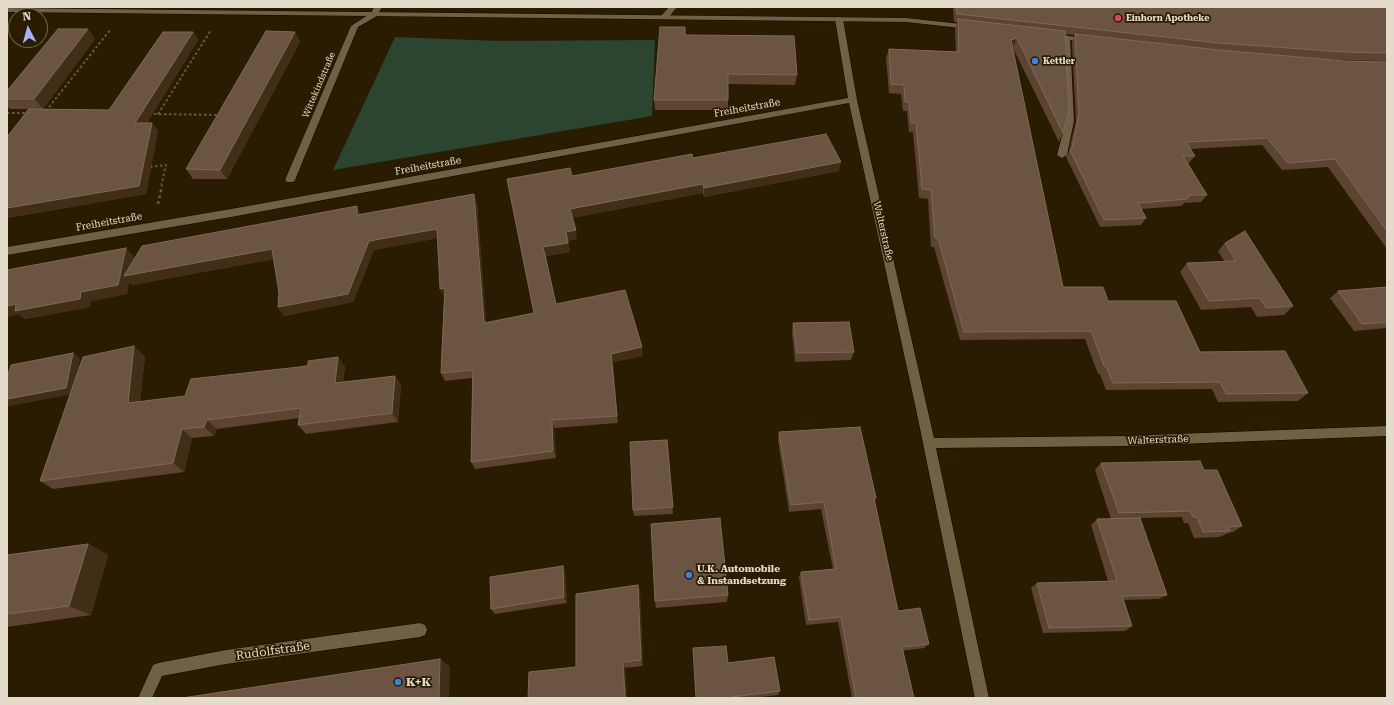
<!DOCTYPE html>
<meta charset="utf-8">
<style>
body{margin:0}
#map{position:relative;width:1394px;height:705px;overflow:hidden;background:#2a1c01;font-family:"Roboto Serif",serif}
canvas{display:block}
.frame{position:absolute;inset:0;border:8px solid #e4dbcb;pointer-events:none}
.north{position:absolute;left:8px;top:8px;width:40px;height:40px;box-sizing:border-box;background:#2a1c01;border:1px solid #746852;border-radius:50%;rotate:354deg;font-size:11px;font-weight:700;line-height:16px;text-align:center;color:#e4dbcb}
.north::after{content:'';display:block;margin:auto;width:14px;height:18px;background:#a7b1fc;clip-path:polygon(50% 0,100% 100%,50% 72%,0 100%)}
</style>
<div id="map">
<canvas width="1394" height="705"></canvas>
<div class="frame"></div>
<div class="north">N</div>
</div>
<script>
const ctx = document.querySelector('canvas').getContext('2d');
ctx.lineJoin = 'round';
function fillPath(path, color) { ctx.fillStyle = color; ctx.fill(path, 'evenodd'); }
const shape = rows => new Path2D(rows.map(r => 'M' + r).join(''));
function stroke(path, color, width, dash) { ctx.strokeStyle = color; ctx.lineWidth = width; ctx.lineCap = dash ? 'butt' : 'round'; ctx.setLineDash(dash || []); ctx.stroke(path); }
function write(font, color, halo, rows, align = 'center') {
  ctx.font = font + ' "Roboto Serif",serif'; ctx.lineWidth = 3.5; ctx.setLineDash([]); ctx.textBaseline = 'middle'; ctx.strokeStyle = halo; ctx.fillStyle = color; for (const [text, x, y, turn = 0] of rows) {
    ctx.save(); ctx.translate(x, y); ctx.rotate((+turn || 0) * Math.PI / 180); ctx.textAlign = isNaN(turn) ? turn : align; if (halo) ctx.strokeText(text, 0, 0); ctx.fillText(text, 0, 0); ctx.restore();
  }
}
const green = shape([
 [395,37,499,41,655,40,652,116,333,170]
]);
const pathFar1 = shape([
 [46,111,110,30],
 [7,113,28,113],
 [149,114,220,115],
 [158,114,211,30],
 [150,167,166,165,161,187]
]);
const path = shape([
 [158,204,162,186]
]);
const service = shape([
 [1063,35,1066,35,1070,37,1074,121,1067,155,1062,158,1057,155,1066,121,1062,37,1063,35]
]);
const minor = shape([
 [374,7,382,7,377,16,358,27,295,180,293,182,287,182,285,180,351,26,371,13,374,7],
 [669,7,677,7,668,18,662,18,661,16,669,7],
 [836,17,839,17,843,19,857,100,934,438,1125,436,1387,426,1387,436,1125,446,936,448,989,698,975,698,916,409,849,103,231,217,7,255,7,247,231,209,848,98,835,19,836,17],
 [420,623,425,625,427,630,425,635,420,637,226,664,162,676,152,698,138,698,153,665,158,663,226,650,420,623]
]);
const tertiary = shape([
 [7,8,906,18,970,25,974,27,970,29,906,22,7,12,7,8],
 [1048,34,1087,38,1091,40,1087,42,1051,38,1048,38,1048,34]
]);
const wall = shape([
 [953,7,1362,7,1387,8,1387,61,1338,60,1271,55,1344,61,1387,62,1387,249,1328,167,1282,170,1262,145,1190,149,1195,156,1189,163,1187,163,1207,195,1201,202,1184,203,1181,206,1141,209,1146,218,1141,225,1100,227,1066,157,1069,151,1076,121,1072,42,1075,35,1065,34,1063,133,1059,142,1013,48,1012,48,1063,287,1108,301,1200,352,1308,393,1298,401,1218,402,1212,389,1106,390,1100,374,1098,374,1085,339,960,340,934,247,931,247,928,199,919,198,913,132,909,132,907,111,903,111,901,94,889,93,886,58,889,49,956,52,955,29,957,22,954,22],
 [685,27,685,35,797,75,795,85,728,84,728,110,655,110,654,100],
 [88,29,95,39,43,109,109,110,193,32,198,40,147,123,152,123,158,131,146,194,7,218,7,137,28,109,10,109,7,106,7,91],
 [295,32,300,42,227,179,193,179,186,169],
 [693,158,839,171,704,197,703,193,572,218,577,239,568,241,570,252,546,256,556,304,643,356,613,362,618,423,554,428,556,458,475,469,471,462,472,378,445,381,441,373,444,297,437,238,374,250,353,302,284,316,278,307,279,293,274,259,132,285,129,282,127,294,91,301,90,307,25,319,19,315,134,257,134,259,361,214,477,203,486,323,534,313,507,179,572,176],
 [1225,243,1293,306,1284,315,1257,317,1251,307,1201,310,1180,272,1187,263,1224,261,1218,251],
 [1387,287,1387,328,1354,331,1330,298,1338,291],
 [793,323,854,352,851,360,795,362,792,332],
 [73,353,80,359,77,373,145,356,140,402,185,396,338,357,345,367,343,382,395,376,401,385,398,422,306,434,298,425,299,418,217,429,214,436,192,438,184,472,53,489,40,481,70,394,9,406,7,404,7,378],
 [779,432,876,498,874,502,898,611,929,644,924,648,902,651,914,698,852,698,838,622,806,625,799,577,801,572,833,569,821,509,789,512,778,440],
 [667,440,673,514,634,516,633,510],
 [1101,463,1204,470,1242,526,1233,532,1228,533,1220,537,1194,538,1188,523,1184,523,1182,517,1140,518,1167,595,1159,599,1124,600,1132,626,1125,631,1043,633,1031,588,1037,583,1108,581,1091,525,1097,519,1111,519,1095,470],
 [88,544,108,555,91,615,7,627,7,555],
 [563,566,565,572,567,603,495,614,491,609],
 [638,585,640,592,643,666,625,668,627,698,528,698,576,667],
 [728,595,727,602,656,608,655,601],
 [728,663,780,691,778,695,751,698,696,698]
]);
const shadedWall = shape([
 [88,29,95,39,43,109,34,99],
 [193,32,198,40,142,131,135,123],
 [295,32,300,42,227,179,220,170],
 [1017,38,1013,48,1007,50,1011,40],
 [152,123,158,131,146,194,7,218,7,208],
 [841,162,839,171,704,197,704,188],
 [703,184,703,193,572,218,570,209],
 [474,194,477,203,487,332,484,323],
 [357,206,361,215,357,215],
 [437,229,440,238,374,250,353,302,284,316,278,307,369,241],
 [576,230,577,239,568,241,570,252,546,256,543,247,566,232],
 [126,248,134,257,131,275,272,249,278,258,132,285,129,282,127,294,91,301,90,307,25,319,19,315,7,317,7,306,81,292],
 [445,288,448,296,444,297,440,289],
 [134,346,145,356,139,413,128,403],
 [642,347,643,356,613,362,618,423,617,416,611,354],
 [73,353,80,359,73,394,9,406,7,404,7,399],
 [338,357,345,367,342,393,335,383],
 [395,376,401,385,398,422,392,413],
 [207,420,217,429,214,436,204,427],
 [552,420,554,428,556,458,553,451],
 [182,429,192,438,184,472,173,463],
 [88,544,108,555,91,615,69,606],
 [563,566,565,572,567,603,564,597],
 [638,585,640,592,643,666,641,660],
 [440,659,450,666,449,698,439,698],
 [623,662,625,668,627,698,625,698]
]);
const building = shape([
 [956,7,1362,7,1387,8,1387,53,1344,52,1219,43,957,14,956,7],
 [958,19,1065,31,1069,111,1063,133,1017,38,1011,40,1063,287,1103,287,1108,301,1176,301,1200,352,1285,351,1308,393,1226,394,1220,382,1113,383,1106,366,1104,366,1091,331,964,332,938,238,935,238,931,190,922,189,916,123,911,123,909,102,905,102,904,85,891,84,889,49,959,52,958,19],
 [660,27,685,27,685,35,794,36,797,75,728,74,728,100,654,100,660,27],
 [58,29,88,29,34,99,7,99,7,91,58,29],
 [266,31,295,32,220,170,186,169,266,31],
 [163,32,193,32,135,123,152,123,139,186,7,208,7,137,29,109,109,110,163,32],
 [1075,34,1219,50,1344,61,1387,62,1387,231,1335,159,1288,163,1267,138,1186,142,1195,156,1183,156,1207,195,1189,195,1187,199,1138,203,1146,218,1104,220,1070,150,1072,148,1079,114,1075,34],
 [826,134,841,162,704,188,703,184,570,209,576,230,566,232,568,243,543,247,556,304,625,290,642,347,611,354,617,416,552,420,553,451,471,462,473,370,441,373,445,288,440,289,437,229,369,241,348,294,278,307,279,293,272,249,124,276,142,246,357,206,357,215,474,194,484,323,534,313,507,179,570,168,572,176,692,154,693,158,826,134],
 [1245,231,1293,306,1266,308,1260,298,1209,301,1187,263,1236,261,1225,243,1245,231],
 [126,248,118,285,81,292,80,299,15,311,16,304,7,306,7,270,126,248],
 [1387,287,1387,322,1362,324,1338,291,1387,287],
 [849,322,854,352,797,353,793,323,849,322],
 [134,346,128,403,185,396,191,379,308,366,308,361,338,357,335,383,395,376,392,413,298,425,301,408,207,420,204,427,182,429,173,463,40,481,83,357,134,346],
 [73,353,66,388,7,399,7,378,11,365,73,353],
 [860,427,876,498,874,498,898,611,920,608,929,644,902,647,914,698,856,698,841,617,809,620,801,572,836,569,824,502,791,505,779,432,860,427],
 [667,440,673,507,633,510,630,442,667,440],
 [1200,461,1204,470,1217,470,1242,526,1228,527,1230,531,1203,532,1197,517,1193,517,1190,511,1119,513,1101,463,1200,461],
 [720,518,728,595,655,601,651,524,720,518],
 [1140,518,1167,595,1122,596,1132,626,1049,628,1037,583,1117,581,1097,519,1140,518],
 [88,544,69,606,7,614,7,555,88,544],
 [563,566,564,597,491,609,490,577,563,566],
 [638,585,641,660,623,662,625,698,528,698,529,672,576,667,576,594,638,585],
 [726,646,728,663,774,657,780,691,731,697,731,698,696,698,693,648,726,646],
 [440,659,439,698,182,698,440,659]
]);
const markers = [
 [1118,18,4,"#e0444e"],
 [1035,61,4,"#3f7fe0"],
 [689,575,4,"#3f7fe0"],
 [398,682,4,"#3f7fe0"]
];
const farPoinames = [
 ["Einhorn Apotheke",1126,18],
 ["Kettler",1043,61]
];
const farStreetnames = [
 ["Wittekindstraße",319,85,-67]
];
const streetNames = [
 ["Freiheitstraße",747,108,-10],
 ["Freiheitstraße",428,166,-10],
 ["Freiheitstraße",109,222,-10],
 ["Walterstraße",883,231,77],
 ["Walterstraße",1158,440,-2]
];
const poiNames = [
 ["U.K. Automobile",697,569],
 ["& Instandsetzung",697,581]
];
const nearStreetnames = [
 ["Rudolfstraße",273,651,-8]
];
const nearPoinames = [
 ["K+K",406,682]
];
fillPath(green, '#2b4530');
stroke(service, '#120600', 1);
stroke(minor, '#120600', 1);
stroke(tertiary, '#120600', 1);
stroke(pathFar1, '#665942', 2, [2.5, 2.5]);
stroke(path, '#665942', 2.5, [3, 3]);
fillPath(service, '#706044');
fillPath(minor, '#706044');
fillPath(tertiary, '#706044');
fillPath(wall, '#5c4332');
fillPath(shadedWall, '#422d17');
fillPath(building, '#6b5442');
stroke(building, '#7e6958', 1);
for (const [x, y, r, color] of markers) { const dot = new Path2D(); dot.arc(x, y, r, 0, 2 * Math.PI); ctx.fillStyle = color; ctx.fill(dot); stroke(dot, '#2a1c01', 1.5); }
write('bold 9px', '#e4dbcb', '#2a1c01', farPoinames, 'left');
write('9px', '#e4dbcb', '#2a1c01', farStreetnames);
write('10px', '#e4dbcb', '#2a1c01', streetNames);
write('bold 10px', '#e4dbcb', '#2a1c01', poiNames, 'left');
write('12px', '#e4dbcb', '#2a1c01', nearStreetnames);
write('bold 12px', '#e4dbcb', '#2a1c01', nearPoinames, 'left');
</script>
